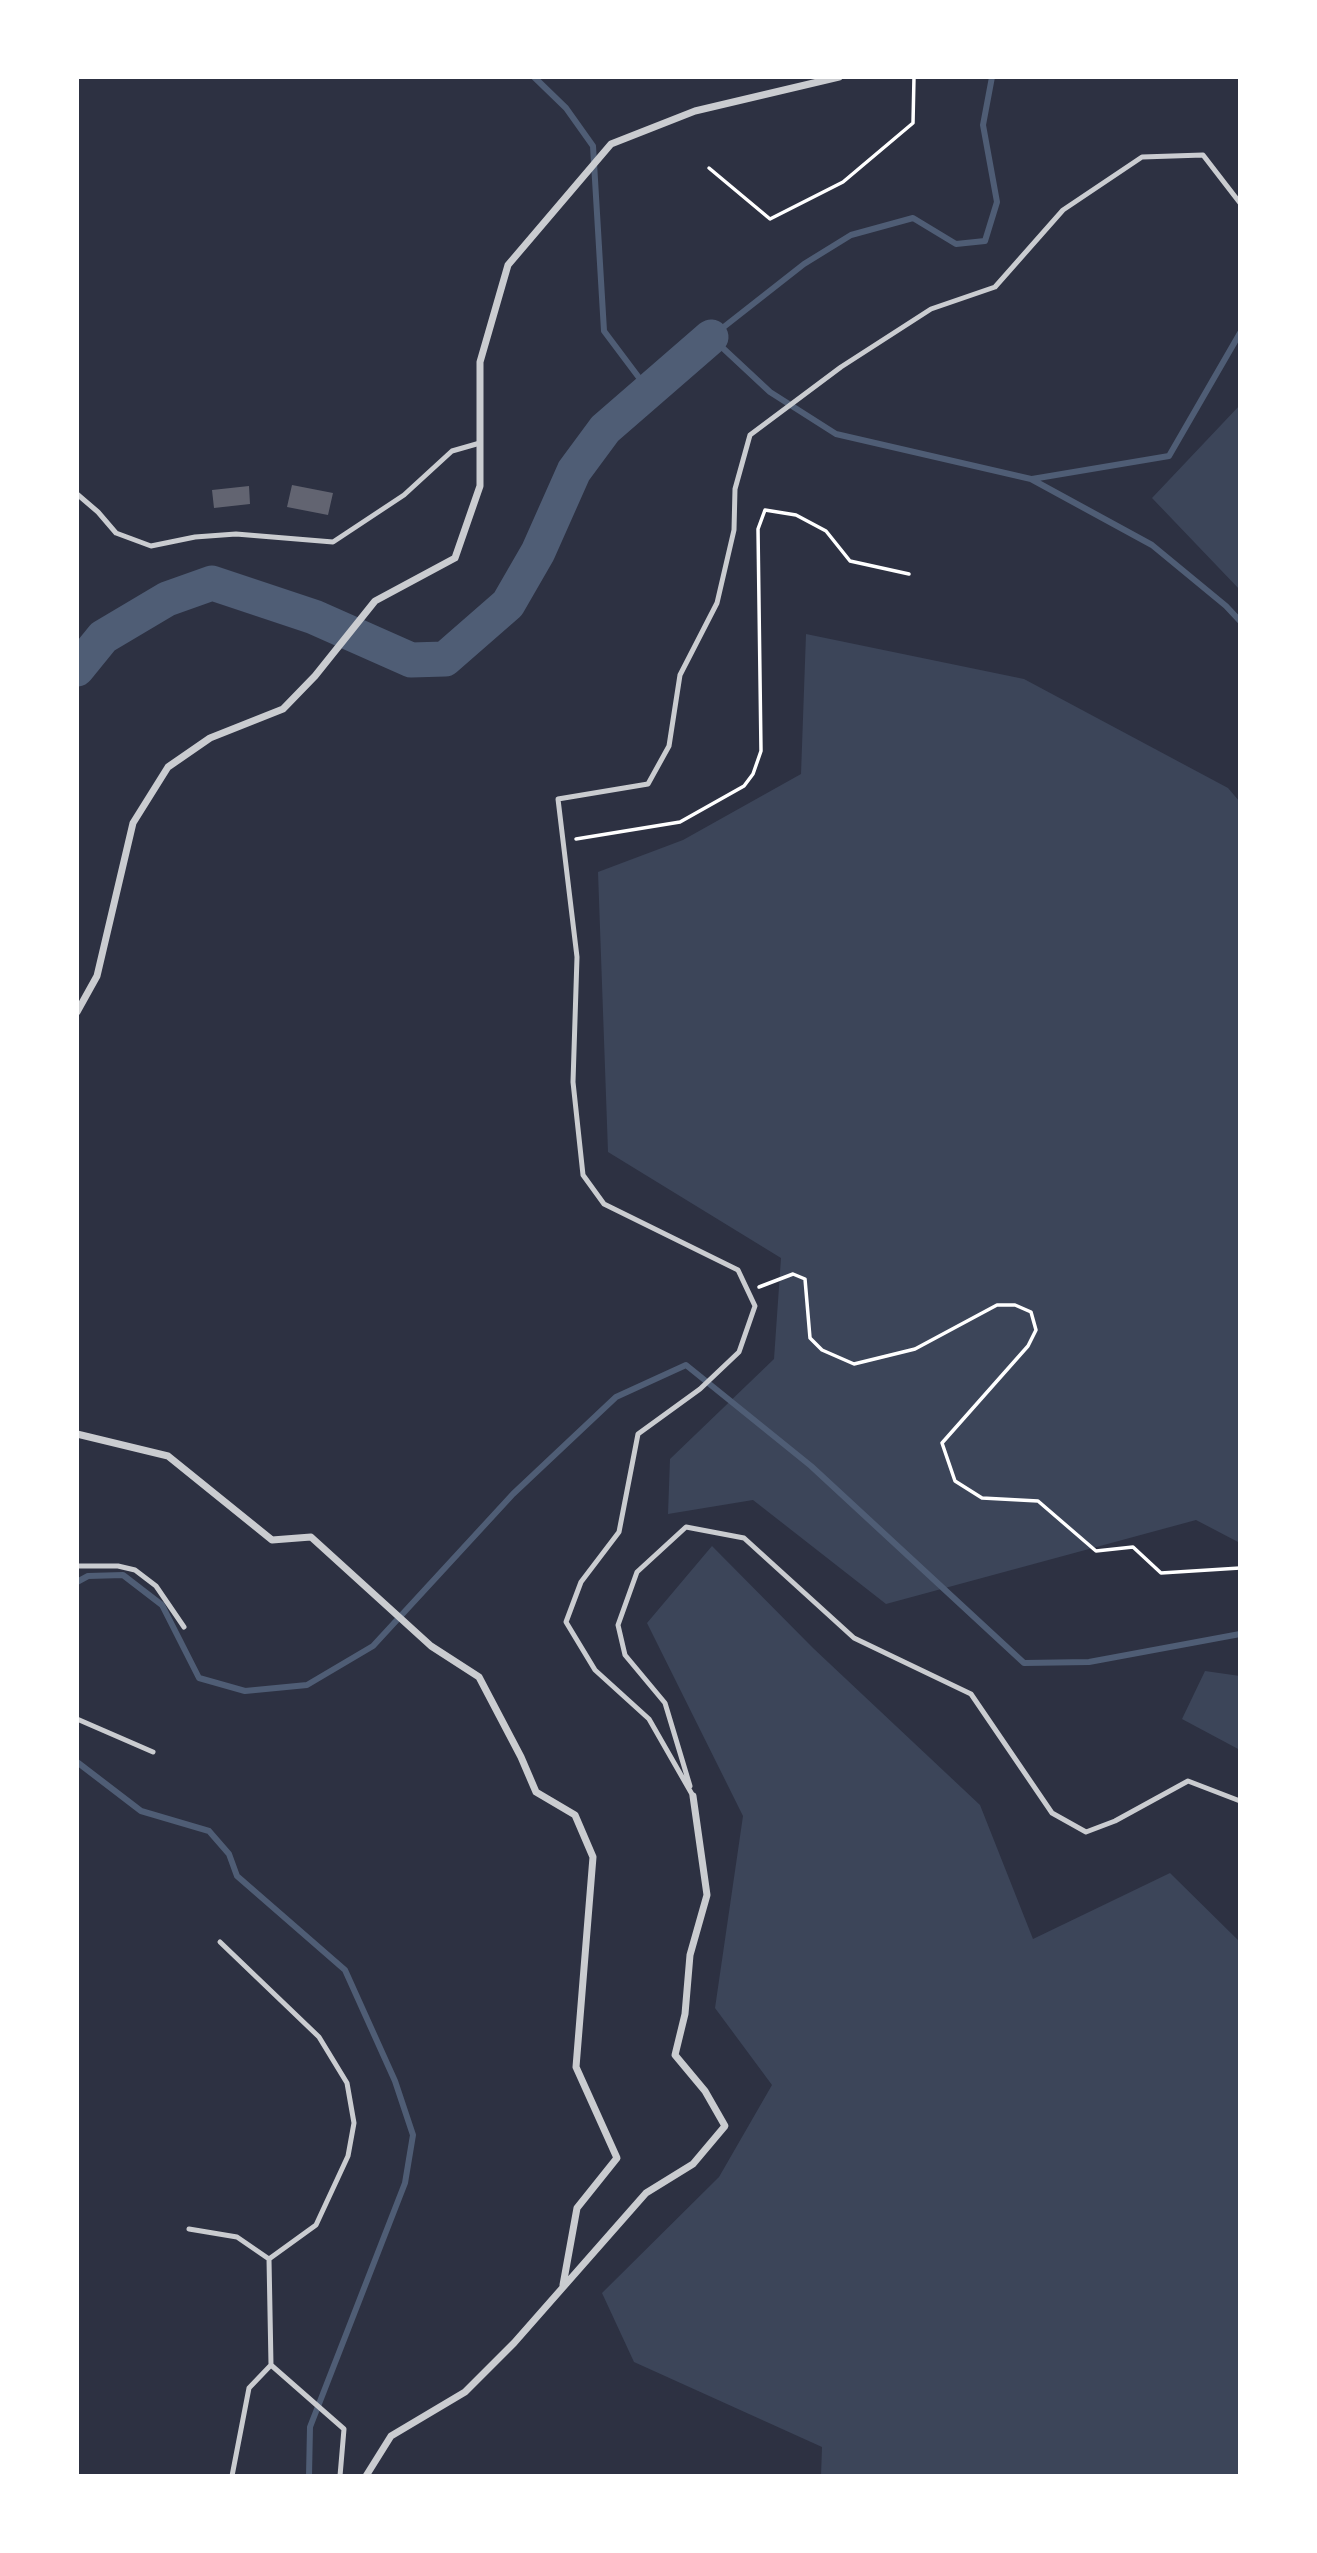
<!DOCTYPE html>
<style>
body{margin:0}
#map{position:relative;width:1317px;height:2553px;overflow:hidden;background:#2d3142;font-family:Poppins,sans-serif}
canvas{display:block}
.frame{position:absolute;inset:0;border:79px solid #fff;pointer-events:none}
</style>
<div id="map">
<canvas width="1317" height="2553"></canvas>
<div class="frame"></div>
</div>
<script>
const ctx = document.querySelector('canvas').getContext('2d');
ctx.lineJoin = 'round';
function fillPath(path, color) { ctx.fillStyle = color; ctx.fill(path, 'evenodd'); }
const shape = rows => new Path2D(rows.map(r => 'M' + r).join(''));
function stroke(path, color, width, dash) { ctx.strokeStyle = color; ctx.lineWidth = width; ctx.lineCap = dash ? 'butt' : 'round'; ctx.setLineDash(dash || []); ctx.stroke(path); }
const green = shape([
 [1240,405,1240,590,1152,498],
 [806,634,1024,679,1228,788,1240,802,1240,1543,1196,1520,886,1604,753,1500,668,1514,670,1459,774,1359,781,1258,608,1152,598,872,683,840,801,774],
 [712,1546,813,1648,980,1805,1033,1939,1170,1873,1240,1942,1240,2476,821,2476,822,2447,634,2362,602,2293,719,2177,772,2085,715,2008,743,1816,647,1623],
 [1205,1671,1240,1676,1240,1750,1182,1719]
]);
const stream = shape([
 [534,77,566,108,593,146,604,331,649,391],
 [992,77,983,125,997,202,985,241,956,244,913,218,851,235,804,264,711,337,770,392,836,434,1031,479,1152,545,1226,606,1240,621],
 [1032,479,1169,456,1240,333],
 [77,1582,88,1576,123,1575,162,1605,199,1678,245,1691,307,1685,373,1646,513,1494,616,1397,686,1365,811,1466,1024,1663,1089,1662,1240,1634],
 [77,1762,141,1811,209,1831,229,1854,237,1876,345,1970,395,2081,413,2135,405,2183,310,2427,309,2476]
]);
const river = shape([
 [77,669,103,637,167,599,212,583,314,617,411,660,445,659,508,604,538,552,574,471,605,429,711,337]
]);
const building = shape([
 [292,485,333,493,328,515,287,507],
 [249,486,250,504,214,508,212,490]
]);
const path = shape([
 [709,168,770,219,843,182,913,123,914,77],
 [576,839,680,822,744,786,753,774,761,751,758,529,765,510,796,515,826,531,850,561,909,574],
 [759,1287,793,1274,805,1279,810,1338,822,1350,854,1364,915,1349,997,1305,1015,1305,1031,1312,1036,1330,1028,1346,942,1443,955,1481,982,1498,1038,1501,1096,1551,1133,1547,1161,1573,1240,1568]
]);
const service = shape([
 [77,494,98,512,116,533,151,546,195,537,236,534,333,542,404,495,452,451,480,443],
 [77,1566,118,1566,135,1570,156,1586,184,1627],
 [77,1719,153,1752],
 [690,1786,665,1703,625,1655,618,1625,637,1572,686,1527,744,1538,854,1638,971,1694,1052,1813,1086,1832,1115,1821,1188,1781,1240,1801],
 [693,1796,649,1719,595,1670,566,1622,581,1582,619,1532,638,1434,700,1389,739,1352,755,1306,738,1270,604,1204,583,1175,573,1082,577,957,558,799,648,784,669,746,680,675,717,603,734,530,735,489,750,435,841,367,931,309,995,287,1063,210,1142,157,1203,155,1240,203],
 [220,1942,319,2037,347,2083,354,2123,348,2156,316,2225,269,2259,271,2365,344,2429,340,2476],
 [189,2229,237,2237,269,2259],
 [232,2476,249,2388,271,2365]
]);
const minor = shape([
 [77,1012,97,976,133,823,168,767,210,738,283,709,315,676,375,601,455,558,480,486,480,362,508,265,611,144,695,111,839,77],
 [77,1434,168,1456,272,1540,311,1537,431,1646,479,1677,521,1757,536,1792,575,1815,593,1857,576,2067,617,2158,577,2208,563,2285],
 [366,2476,391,2436,465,2392,514,2343,646,2193,693,2164,725,2126,705,2091,675,2055,685,2014,690,1955,707,1895,693,1796]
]);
fillPath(green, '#3c4559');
stroke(stream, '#4f5d75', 6);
stroke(river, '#4f5d75', 35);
fillPath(building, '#626471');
stroke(path, '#fff', 3.5);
stroke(service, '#caccd0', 5);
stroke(minor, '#caccd0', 7);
</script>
